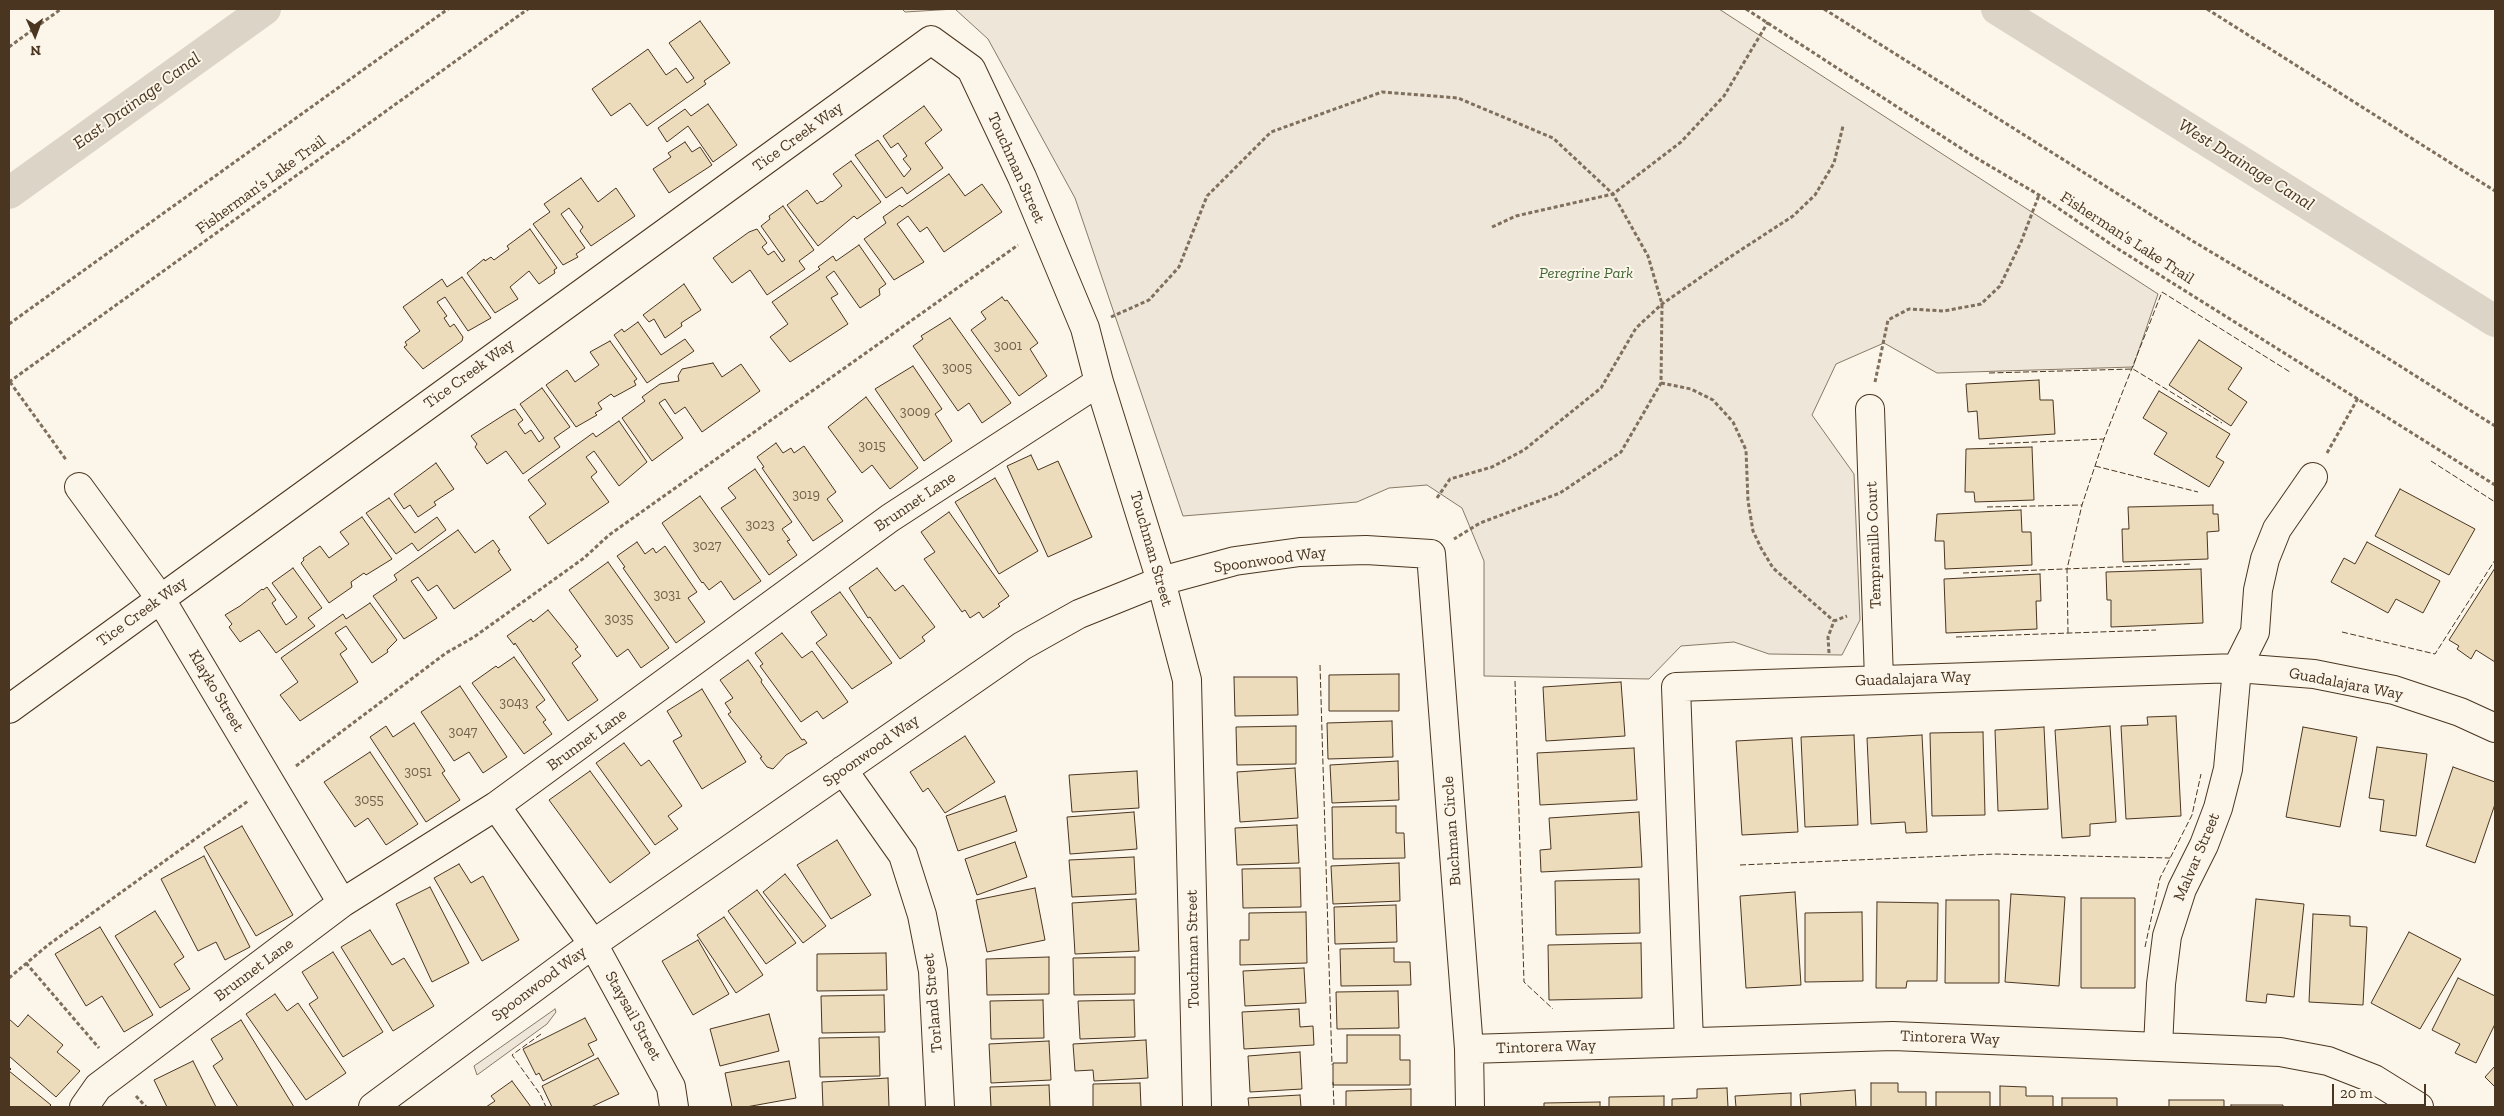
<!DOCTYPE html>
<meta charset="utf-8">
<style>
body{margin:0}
#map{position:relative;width:2504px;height:1116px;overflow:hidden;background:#fbf6e9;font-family:"Zilla Slab",serif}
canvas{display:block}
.frame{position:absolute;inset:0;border:10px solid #4a3520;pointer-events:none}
.north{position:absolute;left:10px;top:10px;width:50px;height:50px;-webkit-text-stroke:4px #fbf6e9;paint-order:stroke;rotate:178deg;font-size:14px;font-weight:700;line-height:20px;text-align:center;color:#4a3520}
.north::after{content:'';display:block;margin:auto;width:18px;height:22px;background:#4a3520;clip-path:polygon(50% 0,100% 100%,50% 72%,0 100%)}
.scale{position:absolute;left:2332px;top:1084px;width:94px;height:22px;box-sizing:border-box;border:2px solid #4a3520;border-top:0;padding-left:6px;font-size:15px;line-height:18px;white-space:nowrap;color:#4a3520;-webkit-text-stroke:4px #fbf6e9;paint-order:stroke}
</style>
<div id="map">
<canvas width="2504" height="1116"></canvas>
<div class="frame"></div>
<div class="north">N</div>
<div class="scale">20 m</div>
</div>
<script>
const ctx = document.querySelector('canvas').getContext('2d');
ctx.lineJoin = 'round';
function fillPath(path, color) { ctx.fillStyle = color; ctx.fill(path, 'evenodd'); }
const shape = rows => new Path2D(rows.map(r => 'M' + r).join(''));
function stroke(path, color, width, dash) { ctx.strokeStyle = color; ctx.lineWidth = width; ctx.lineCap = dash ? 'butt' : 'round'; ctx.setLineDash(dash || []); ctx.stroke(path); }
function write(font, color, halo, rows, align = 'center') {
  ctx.font = font + ' "Zilla Slab",serif'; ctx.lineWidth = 4; ctx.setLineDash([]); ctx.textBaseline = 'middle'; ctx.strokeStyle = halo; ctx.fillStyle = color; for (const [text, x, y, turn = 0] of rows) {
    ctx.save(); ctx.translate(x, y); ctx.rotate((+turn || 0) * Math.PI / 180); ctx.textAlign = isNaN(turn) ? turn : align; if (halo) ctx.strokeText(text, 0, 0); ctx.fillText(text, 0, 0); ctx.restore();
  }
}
const green = shape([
 [902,9,1719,9,2158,294,2133,367,1937,373,1884,343,1836,364,1812,415,1854,474,1860,620,1842,655,1769,654,1734,642,1681,646,1649,679,1484,676,1484,561,1462,508,1427,485,1389,488,1357,502,1183,516,1075,198,988,39,955,9,905,12,902,9],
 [555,1009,556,1012,547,1024,477,1075,474,1066,555,1009]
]);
const canal = shape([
 [1997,9,2495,321],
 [9,193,265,9]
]);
const building = shape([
 [700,21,730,63,704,81,706,84,647,126,630,103,611,116,592,89,648,49,666,75,676,68,687,83,694,78,669,43,700,21],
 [708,104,737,145,713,162,688,126,667,142,658,128,685,109,691,116,708,104],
 [924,106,942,130,925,143,943,168,907,194,902,187,886,198,855,155,878,140,904,177,911,169,903,159,907,156,898,143,891,148,883,136,924,106],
 [685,142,692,152,700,147,712,165,669,193,653,169,671,157,668,153,685,142],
 [851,161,881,202,857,219,854,216,818,246,787,205,807,190,817,204,821,201,822,202,842,186,833,174,851,161],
 [949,174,965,196,982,184,1002,212,944,252,927,227,920,232,908,216,897,224,924,262,894,280,864,239,886,223,883,217,900,205,902,207,949,174],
 [581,178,598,202,616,188,635,216,591,246,580,231,583,227,569,208,561,214,585,248,576,254,578,257,563,265,533,224,550,212,544,204,581,178],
 [783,206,814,250,799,261,805,269,767,295,750,270,732,283,713,258,749,232,757,229,767,243,762,247,768,255,774,251,782,262,785,260,761,226,770,219,769,216,783,206],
 [530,229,557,268,554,270,555,273,539,284,529,271,510,287,518,299,495,313,467,273,484,259,485,261,491,257,494,260,509,249,507,246,530,229],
 [859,245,886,284,879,289,880,295,860,308,834,271,826,277,838,294,831,298,848,324,790,362,770,337,788,324,772,302,820,269,818,267,833,256,836,261,859,245],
 [462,277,491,318,468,331,445,297,437,302,447,316,444,318,450,327,454,324,463,337,462,341,423,369,404,347,407,345,405,342,420,331,403,307,442,279,447,287,462,277],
 [684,284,701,310,681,323,682,326,665,338,654,319,649,322,643,315,684,284],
 [1002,297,1005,301,1007,300,1038,343,1030,349,1047,376,1019,396,971,330,986,319,981,312,1002,297],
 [950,318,1011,403,982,423,969,403,958,411,913,346,923,339,921,336,950,318],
 [638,322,661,355,685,339,694,351,647,383,614,335,622,329,624,332,638,322],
 [2199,340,2242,368,2228,389,2247,402,2231,426,2169,385,2199,340],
 [610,341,637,379,634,381,636,385,614,397,611,394,598,403,602,409,595,413,597,415,576,427,546,385,567,370,575,382,599,365,590,352,610,341],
 [713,363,722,377,741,364,760,391,702,432,685,407,675,414,665,399,659,403,683,438,652,461,622,418,645,401,642,397,660,384,679,381,678,376,682,369,713,363],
 [913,366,942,409,935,414,952,441,924,461,875,389,913,366],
 [2039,380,2040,400,2053,400,2055,434,1979,439,1977,411,1968,412,1966,384,2039,380],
 [542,388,570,427,554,438,560,447,523,474,506,451,487,464,475,447,477,444,471,436,510,411,515,409,523,420,518,424,525,434,531,430,539,442,544,438,520,404,542,388],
 [2159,391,2230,434,2216,457,2224,462,2209,487,2154,454,2167,433,2143,418,2159,391],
 [866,397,918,468,890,489,872,465,862,473,828,427,866,397],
 [619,421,647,462,619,486,594,451,586,457,597,472,591,477,609,502,548,544,529,517,546,504,528,480,593,433,596,437,619,421],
 [776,443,783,453,791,448,794,453,804,446,836,492,827,499,843,521,813,541,762,468,764,467,757,457,776,443],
 [2032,447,2034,500,1975,502,1974,492,1965,492,1966,449,2032,447],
 [1031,455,1038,470,1058,461,1092,537,1048,557,1007,466,1031,455],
 [436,463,454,489,434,502,436,505,418,517,410,505,404,509,394,494,436,463],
 [755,469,792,522,782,529,790,540,787,541,797,555,769,575,721,508,736,498,728,488,755,469],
 [995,478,1038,551,999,574,955,502,995,478],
 [2400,489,2475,529,2449,575,2375,536,2400,489],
 [700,496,761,581,734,600,721,581,709,590,703,582,702,583,662,523,700,496],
 [389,498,415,533,437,517,446,530,418,551,412,543,396,554,366,513,389,498],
 [2213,505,2213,514,2218,514,2219,531,2207,532,2208,559,2123,562,2122,529,2129,529,2128,507,2213,505],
 [2021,510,2022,532,2031,532,2032,565,1945,569,1944,541,1935,541,1937,514,2021,510],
 [949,512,1009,596,998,604,1000,606,983,618,979,612,970,618,965,610,962,612,924,559,935,552,921,532,949,512],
 [362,517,392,559,366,575,364,573,351,582,352,587,329,603,301,563,304,560,303,558,320,546,329,558,349,544,340,532,362,517],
 [458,530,475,553,493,540,500,550,498,551,511,570,454,609,437,585,428,591,418,577,411,581,437,618,404,639,373,596,397,580,394,575,458,530],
 [637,542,645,554,653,548,656,553,665,546,697,592,688,598,705,622,676,643,623,568,625,567,617,556,637,542],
 [2367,542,2440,581,2423,613,2396,599,2388,613,2331,582,2344,558,2355,564,2367,542],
 [608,562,669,648,641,668,628,649,617,657,569,590,608,562],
 [293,568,322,608,308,618,315,626,276,653,259,630,240,642,229,627,232,624,225,615,240,606,262,589,263,590,267,587,276,600,272,603,286,625,297,617,272,583,293,568],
 [877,568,895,591,903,585,935,627,922,637,925,641,900,659,870,617,868,618,849,588,877,568],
 [2495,568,2495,662,2476,650,2471,659,2457,649,2459,646,2449,640,2495,568],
 [2201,569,2203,623,2111,627,2111,600,2107,600,2106,572,2201,569],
 [2040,574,2041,601,2036,601,2037,629,1946,633,1944,579,2040,574],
 [840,592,892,663,852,689,816,643,827,635,811,612,840,592],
 [370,603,397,640,387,650,388,652,372,663,346,626,335,633,347,649,340,654,358,682,300,721,280,695,298,682,281,658,343,614,346,619,370,603],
 [548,610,578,647,575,649,581,656,572,663,598,700,568,721,515,643,514,645,507,636,531,619,533,622,548,610],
 [782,633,802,658,812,651,848,702,823,719,817,711,801,722,760,666,763,664,755,653,782,633],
 [514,657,545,700,536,707,546,720,543,722,552,734,524,754,472,683,496,666,498,668,514,657],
 [748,660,762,680,761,682,802,740,804,739,807,743,786,755,773,769,767,767,760,758,762,757,728,714,731,712,725,703,733,698,720,680,748,660],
 [1399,674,1399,711,1329,711,1329,675,1399,674],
 [1234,677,1297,677,1298,715,1235,716,1234,677],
 [1621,682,1625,736,1546,741,1543,687,1621,682],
 [460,686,507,757,483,773,469,752,454,761,421,712,460,686],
 [702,689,746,762,702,789,673,741,682,736,667,711,702,689],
 [2176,716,2181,816,2126,819,2121,726,2148,725,2147,717,2176,716],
 [1392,721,1393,757,1328,759,1327,723,1392,721],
 [414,723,445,771,442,773,460,800,426,822,370,737,386,726,393,737,414,723],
 [1296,726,1296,764,1237,765,1236,727,1296,726],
 [2110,726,2116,822,2090,824,2090,836,2062,838,2055,730,2110,726],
 [2044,727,2048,809,1998,811,1995,730,2044,727],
 [2303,727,2357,737,2340,827,2286,817,2303,727],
 [1983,732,1985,815,1932,816,1930,733,1983,732],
 [1854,735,1858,825,1805,827,1801,737,1854,735],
 [1922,735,1927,832,1906,833,1905,822,1871,824,1867,738,1922,735],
 [965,736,995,782,945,813,928,788,923,792,910,772,965,736],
 [1792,738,1798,832,1742,835,1736,741,1792,738],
 [624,743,641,766,649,760,682,806,668,816,678,829,655,845,596,763,624,743],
 [2377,747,2427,754,2416,836,2380,831,2384,800,2369,798,2377,747],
 [1634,748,1637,800,1540,805,1537,753,1634,748],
 [370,752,418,824,386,845,368,818,355,827,324,782,370,752],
 [1398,761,1399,800,1332,803,1330,765,1398,761],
 [2453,767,2495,782,2495,804,2475,863,2426,846,2453,767],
 [1295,768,1298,818,1240,822,1237,772,1295,768],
 [590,771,650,853,610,883,549,800,590,771],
 [1137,771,1139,808,1072,812,1069,775,1137,771],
 [1005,796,1017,831,958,851,946,816,1005,796],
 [1396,806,1396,833,1404,833,1405,858,1333,859,1332,807,1396,806],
 [1134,812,1137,849,1070,854,1067,817,1134,812],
 [1639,812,1642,867,1541,872,1540,850,1551,849,1549,818,1639,812],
 [1297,825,1299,863,1237,865,1235,828,1297,825],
 [242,826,293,915,256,936,204,847,242,826],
 [837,840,871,895,831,919,797,865,837,840],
 [1015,842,1027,877,977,895,965,859,1015,842],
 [204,856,250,947,225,960,216,942,198,951,161,879,204,856],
 [1134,857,1136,894,1072,897,1069,860,1134,857],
 [1399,863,1400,901,1333,904,1331,866,1399,863],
 [459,864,471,883,483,876,519,940,482,961,434,878,459,864],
 [1300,868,1301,907,1243,908,1242,869,1300,868],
 [785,874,826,926,803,943,763,892,785,874],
 [1639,879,1640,933,1556,935,1555,881,1639,879],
 [430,887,469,963,432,982,396,904,430,887],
 [1035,888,1045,940,987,952,976,900,1035,888],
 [757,890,796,943,766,964,728,911,757,890],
 [1795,892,1801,985,1746,988,1740,896,1795,892],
 [2011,894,2065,897,2059,986,2005,982,2011,894],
 [2081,898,2135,898,2135,988,2081,988,2081,898],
 [1136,899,1139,951,1075,954,1072,903,1136,899],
 [2256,899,2304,904,2294,997,2267,994,2266,1003,2246,1001,2256,899],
 [1946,900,1999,900,1999,983,1945,983,1946,900],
 [1877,902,1938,903,1937,981,1907,981,1906,988,1876,988,1877,902],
 [1396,905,1397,942,1335,944,1334,907,1396,905],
 [155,911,184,957,174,964,190,989,160,1008,115,936,155,911],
 [1306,912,1307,963,1240,965,1240,940,1249,940,1249,913,1306,912],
 [1862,912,1863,981,1805,982,1805,913,1862,912],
 [2313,914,2350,916,2350,926,2367,927,2363,1005,2309,1002,2313,914],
 [724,917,763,975,736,993,697,935,724,917],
 [100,927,153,1015,124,1032,102,996,86,1006,55,954,100,927],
 [370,930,392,965,404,958,434,1006,393,1031,341,947,370,930],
 [2409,932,2461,959,2420,1029,2371,1003,2409,932],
 [698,940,729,994,693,1015,662,961,698,940],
 [1641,943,1642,998,1549,1000,1548,945,1641,943],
 [1394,948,1394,962,1410,962,1411,985,1341,986,1340,949,1394,948],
 [333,952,383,1032,343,1057,309,1004,318,998,302,972,333,952],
 [886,953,887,990,817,991,817,954,886,953],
 [1049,957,1049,994,987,995,986,959,1049,957],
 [1135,957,1135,994,1074,995,1073,958,1135,957],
 [1304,968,1306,1003,1245,1006,1243,971,1304,968],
 [2458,978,2495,996,2495,1024,2476,1063,2455,1053,2460,1044,2432,1030,2458,978],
 [1398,991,1399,1028,1337,1029,1336,992,1398,991],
 [275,994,287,1011,298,1003,346,1073,306,1100,246,1014,275,994],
 [884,995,885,1032,822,1033,821,996,884,995],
 [1043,1000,1044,1038,991,1039,990,1001,1043,1000],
 [1134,1000,1135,1037,1080,1039,1078,1001,1134,1000],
 [1299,1009,1300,1027,1313,1026,1314,1045,1244,1049,1242,1012,1299,1009],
 [769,1014,779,1051,720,1066,710,1029,769,1014],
 [28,1015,63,1045,57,1052,80,1071,56,1097,9,1056,9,1019,18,1027,28,1015],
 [585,1018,597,1040,588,1044,594,1055,543,1081,539,1073,536,1075,523,1049,585,1018],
 [241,1020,294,1107,238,1107,213,1066,223,1059,211,1039,241,1020],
 [1347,1035,1400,1035,1400,1060,1410,1060,1410,1085,1333,1085,1333,1063,1347,1063,1347,1035],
 [879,1037,880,1076,820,1077,819,1038,879,1037],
 [1146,1040,1148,1078,1094,1081,1093,1070,1075,1071,1073,1044,1146,1040],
 [1049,1041,1051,1080,991,1083,989,1044,1049,1041],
 [1300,1052,1302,1089,1250,1092,1248,1056,1300,1052],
 [598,1058,619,1094,591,1107,552,1107,542,1086,598,1058],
 [193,1061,216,1107,167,1107,154,1080,193,1061],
 [789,1061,796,1098,746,1107,732,1107,725,1073,789,1061],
 [2495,1066,2495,1087,2485,1077,2495,1066],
 [9,1067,11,1069,9,1071,51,1105,49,1107,9,1107,9,1067],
 [888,1078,889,1107,823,1107,822,1082,888,1078],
 [512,1081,531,1107,486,1107,495,1101,491,1096,512,1081],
 [1140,1083,1141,1107,1093,1107,1093,1084,1140,1083],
 [1871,1083,1898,1083,1898,1092,1926,1092,1926,1107,1871,1107,1871,1083],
 [1049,1085,1050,1107,991,1107,990,1087,1049,1085],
 [2000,1086,2026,1087,2026,1096,2053,1096,2053,1107,2000,1107,2000,1086],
 [1727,1088,1728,1107,1672,1107,1672,1099,1697,1098,1697,1089,1727,1088],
 [1411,1089,1411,1107,1346,1107,1346,1091,1411,1089],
 [1855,1090,1856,1107,1801,1107,1800,1094,1855,1090],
 [1936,1092,1990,1092,1990,1107,1936,1107,1936,1092],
 [1791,1093,1791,1107,1736,1107,1735,1096,1791,1093],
 [1300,1095,1301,1107,1249,1107,1248,1098,1300,1095],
 [1664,1096,1664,1107,1609,1107,1609,1097,1664,1096],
 [2062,1098,2117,1098,2117,1107,2062,1107,2062,1098],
 [2169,1100,2224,1100,2224,1107,2169,1107,2169,1100],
 [1600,1102,1600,1107,1544,1107,1544,1103,1600,1102],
 [2231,1105,2283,1105,2283,1107,2231,1107,2231,1105]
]);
const path = shape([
 [1746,9,1973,156,2039,195,2115,247,2495,485],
 [1824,9,2191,240,2362,342,2495,426],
 [2207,9,2495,191],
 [9,47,61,9],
 [1492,227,1516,216,1613,194,1681,142,1724,96,1768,22],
 [1111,317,1149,300,1179,267,1207,196,1271,132,1382,92,1458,98,1553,138,1613,194,1648,256,1662,304,1661,383,1621,452,1560,493,1480,523,1454,539],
 [9,324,448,9],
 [9,382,528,9],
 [10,382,67,461],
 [1875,382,1888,320,1909,309,1944,311,1981,304,2000,286,2021,242,2039,195],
 [1661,383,1691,389,1713,400,1733,422,1746,450,1748,501,1753,531,1761,548,1773,568,1834,621],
 [2327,453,2358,398],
 [1437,498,1450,479,1492,467,1524,450,1601,388,1636,328,1662,304,1730,257,1793,216,1815,195,1834,163,1843,126],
 [1829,653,1828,637,1834,621,1847,616],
 [296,766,446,653,474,637,584,558,609,535,1018,245],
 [26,963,99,1048],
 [9,978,48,945,248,801],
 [136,1096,146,1107]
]);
const street = shape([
 [1870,409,1879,680],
 [79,487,160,598,342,903],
 [9,709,931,40,971,69,1022,177,1085,328,1099,382,1161,581,1187,680,1197,1107],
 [843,770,903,855,922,915,933,971,940,1107],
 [496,806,593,944,671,1087,674,1107],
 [1689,1042,1676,687,2237,668,2314,674,2394,690,2460,712,2495,728],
 [2158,1047,2161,984,2167,936,2182,889,2204,845,2218,808,2228,769,2237,668,2255,632,2258,590,2265,559,2277,529,2313,477],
 [1469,1049,1893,1036,2280,1052,2328,1061,2374,1079,2419,1107],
 [84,1107,98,1087,342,903,496,806,890,518,1099,382],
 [373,1107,593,944,1022,646,1079,614,1161,581,1235,561,1300,552,1366,550,1431,554,1469,1049,1470,1107]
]);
const fence = shape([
 [1989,373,2133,369,2222,423],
 [1989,444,2104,439],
 [2431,461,2495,502],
 [2095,466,2198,492],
 [1987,507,2082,505],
 [1963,573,2191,564],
 [2342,632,2435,654,2495,560],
 [2068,633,2067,569,2082,505,2104,439,2162,292,2290,372],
 [1956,637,2156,630],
 [1320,665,1332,1065],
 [1515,681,1524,982,1553,1009],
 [1740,865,1996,854,2170,858],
 [2145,947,2160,878,2192,815,2201,774],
 [541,1034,512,1055,540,1094,546,1107],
 [1333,1082,1334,1107]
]);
const numberNames = [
 ["3001",1008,346],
 ["3005",957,368],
 ["3009",915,412],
 ["3015",872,446],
 ["3019",806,495],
 ["3023",760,525],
 ["3027",707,546],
 ["3031",667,595],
 ["3035",619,619],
 ["3043",514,703],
 ["3047",463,732],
 ["3051",418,772],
 ["3055",369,800]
];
const streetNames = [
 ["Tice Creek Way",798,137,-36],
 ["Touchman Street",1016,168,66],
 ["Fisherman’s Lake Trail",261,185,-36],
 ["Fisherman’s Lake Trail",2127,238,33],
 ["Tice Creek Way",469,374,-36],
 ["Brunnet Lane",915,502,-34],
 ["Tempranillo Court",1874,545,-92],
 ["Touchman Street",1151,549,74],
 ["Spoonwood Way",1270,560,-8],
 ["Tice Creek Way",142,612,-36],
 ["Guadalajara Way",1913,679,-2],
 ["Guadalajara Way",2346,684,11],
 ["Klayko Street",216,691,59],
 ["Brunnet Lane",587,740,-36],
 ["Spoonwood Way",871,751,-35],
 ["Buchman Circle",1452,831,-94],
 ["Malvar Street",2197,857,-67],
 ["Touchman Street",1193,949,-91],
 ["Brunnet Lane",254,970,-37],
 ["Spoonwood Way",539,984,-37],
 ["Torland Street",933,1003,-95],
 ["Staysail Street",633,1016,61],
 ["Tintorera Way",1950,1038,2],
 ["Tintorera Way",1546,1047,-2]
];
const parkNames = [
 ["Peregrine Park",1586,273]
];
const waterNames = [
 ["East Drainage Canal",137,101,-36],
 ["West Drainage Canal",2246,165,32]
];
fillPath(green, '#ede6d9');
stroke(green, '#887966', 1);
stroke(canal, '#dcd4c6', 32);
fillPath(building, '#ecdcbc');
stroke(building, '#4a3520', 1);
stroke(street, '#4a3520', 30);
stroke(path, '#7f6f5c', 3, [4, 2.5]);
stroke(street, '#fbf6e9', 28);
stroke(fence, '#4a3520', 1, [6, 2.5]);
write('14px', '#725f47', null, numberNames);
write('16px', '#4a3520', '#fbf6e9', streetNames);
write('italic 16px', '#436837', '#fbf6e9', parkNames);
write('italic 18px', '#4a3520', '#fbf6e9', waterNames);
</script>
